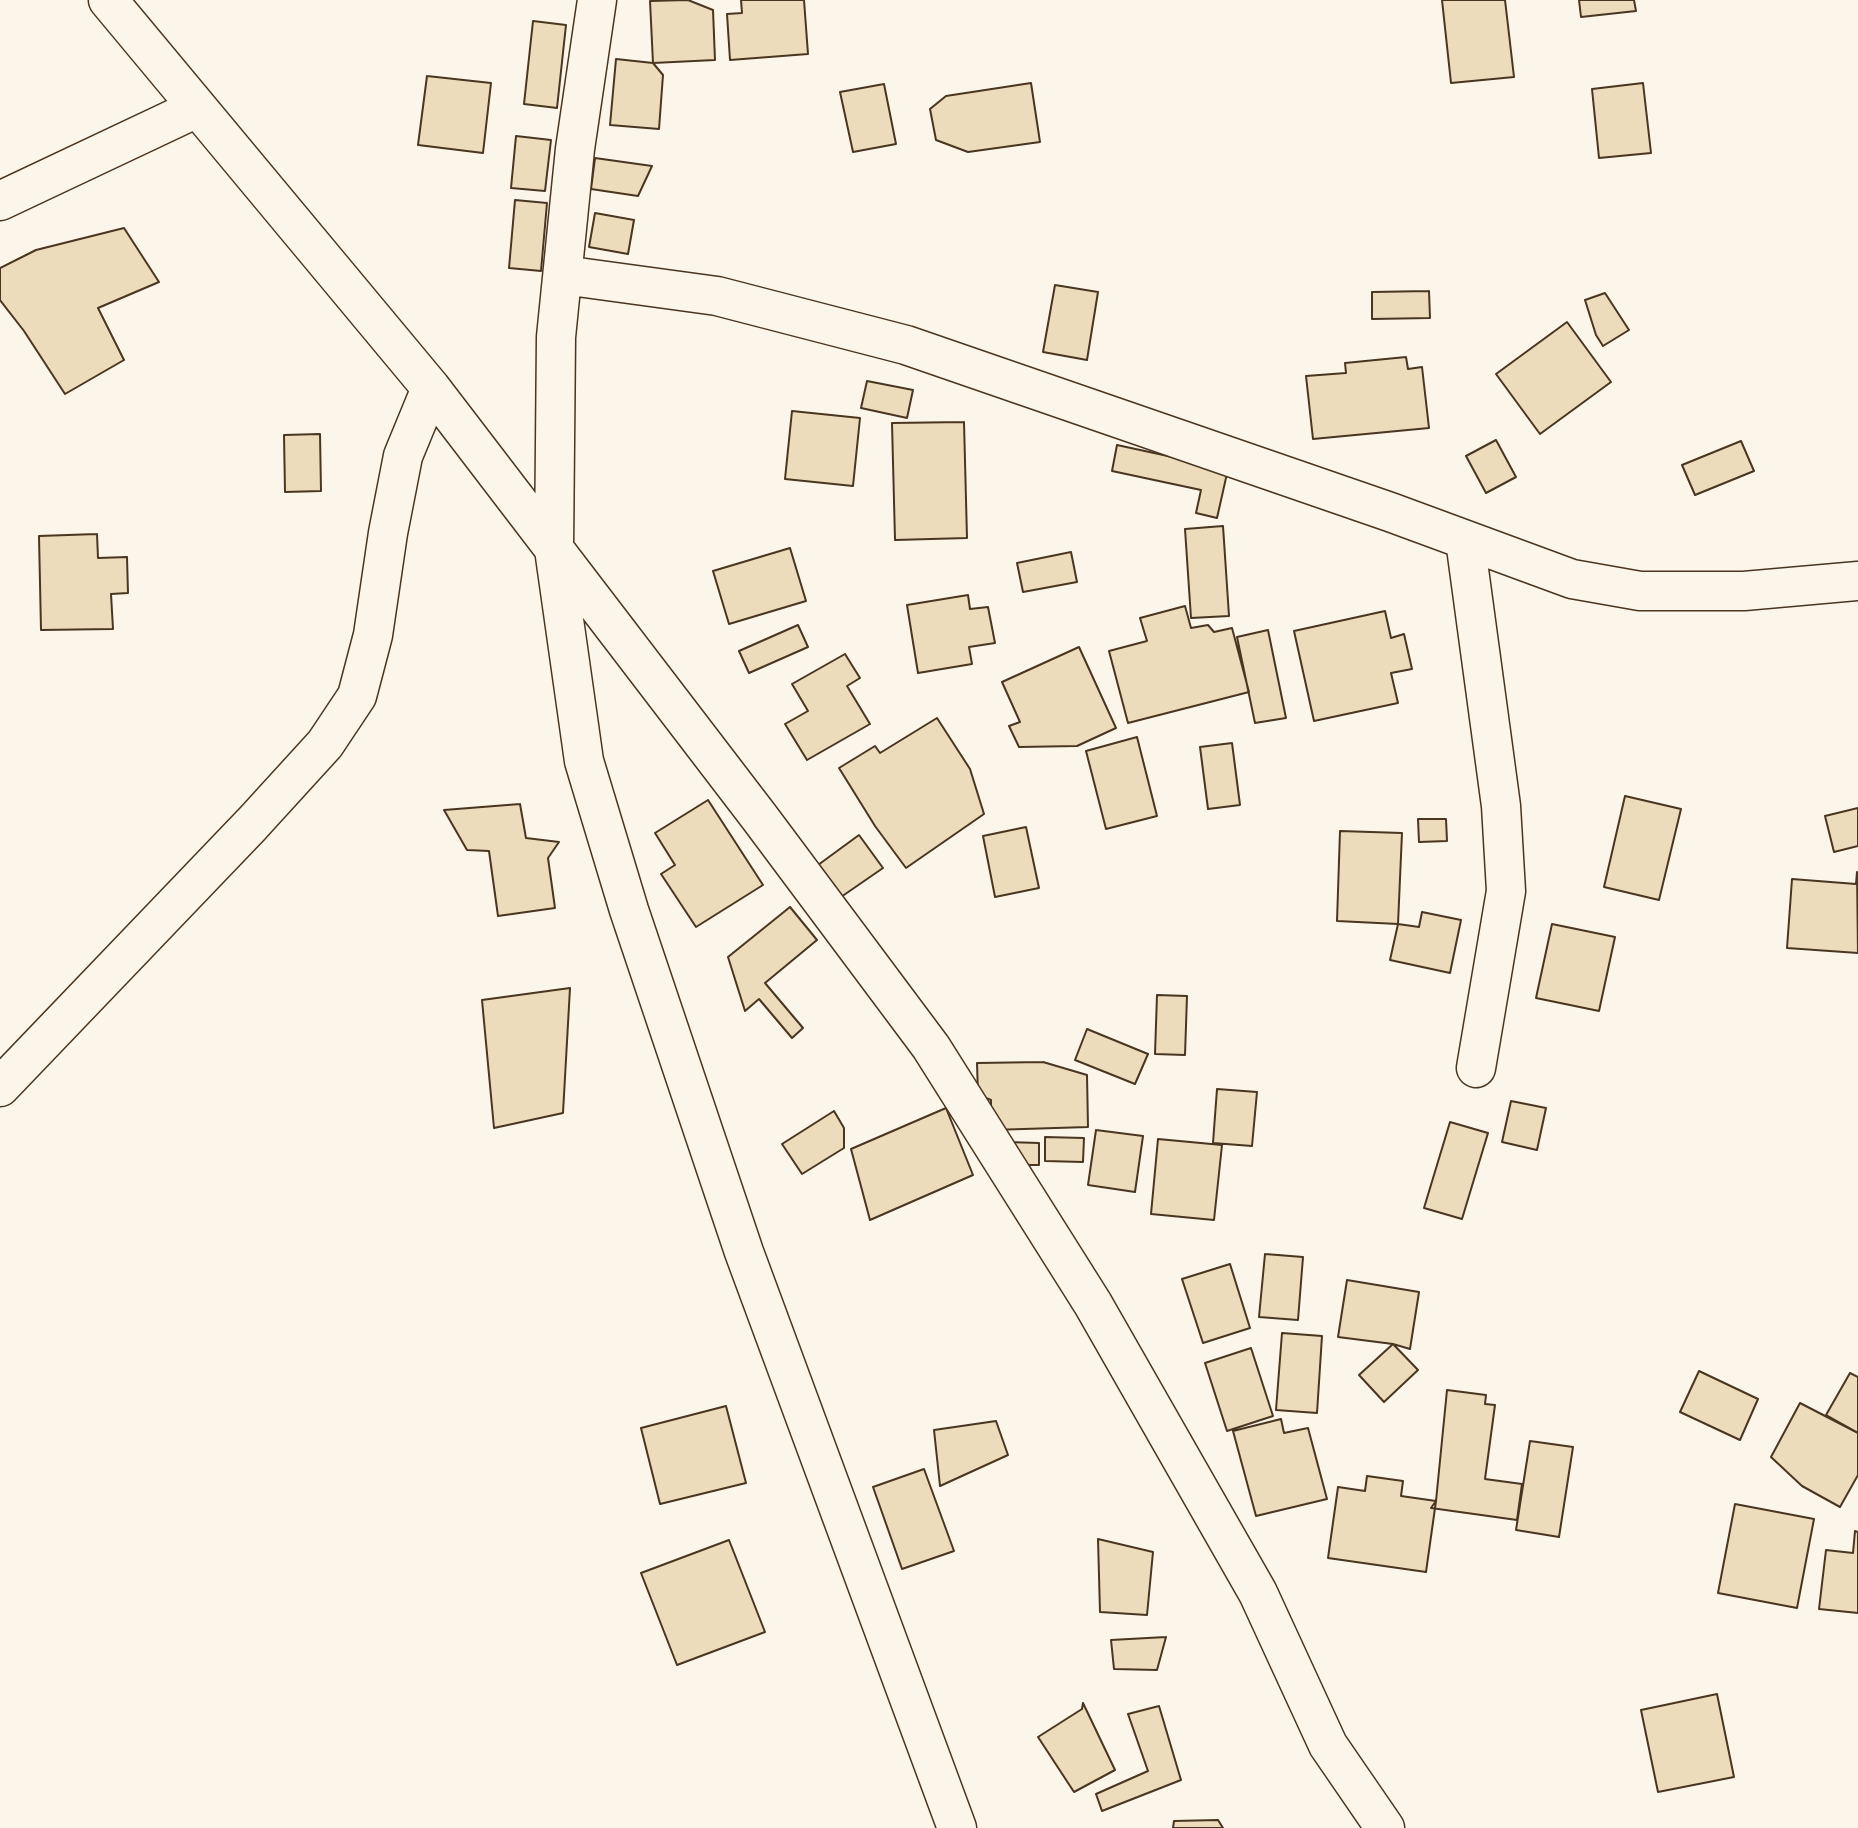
<!DOCTYPE html>
<style>
body{margin:0}
canvas{display:block;background:#fbf6e9}
</style>
<canvas width="1858" height="1828"></canvas>
<script>
const ctx = document.querySelector('canvas').getContext('2d');
ctx.lineJoin = 'round';
function fillPath(path, color) { ctx.fillStyle = color; ctx.fill(path, 'evenodd'); }
const shape = rows => new Path2D(rows.map(r => 'M' + r).join(''));
function stroke(path, color, width, dash) { ctx.strokeStyle = color; ctx.lineWidth = width; ctx.lineCap = dash ? 'butt' : 'round'; ctx.setLineDash(dash || []); ctx.stroke(path); }
const building = shape([
 [688,0,713,10,715,60,653,63,650,1,688,0],
 [741,0,804,0,808,54,730,60,727,14,742,13,741,0],
 [1442,0,1505,0,1514,77,1451,83,1442,0],
 [1579,0,1634,0,1636,11,1581,17,1579,0],
 [533,21,566,25,557,108,524,104,533,21],
 [616,59,653,63,663,75,659,129,610,125,616,59],
 [427,76,491,83,483,153,418,145,427,76],
 [1031,83,1040,142,968,152,936,140,930,109,946,96,1031,83],
 [1643,83,1651,153,1599,158,1592,89,1643,83],
 [884,84,896,144,853,152,840,92,884,84],
 [516,136,551,140,545,191,511,188,516,136],
 [595,158,652,166,638,196,591,189,595,158],
 [515,200,547,203,541,271,509,268,515,200],
 [595,213,634,220,628,254,589,247,595,213],
 [124,228,159,282,98,308,124,360,65,394,24,331,0,300,0,268,36,250,124,228],
 [1055,285,1098,292,1087,360,1043,352,1055,285],
 [1429,291,1430,318,1372,319,1372,292,1429,291],
 [1605,293,1629,330,1603,346,1596,335,1585,300,1605,293],
 [1567,322,1611,382,1540,434,1496,374,1567,322],
 [1406,357,1408,369,1422,367,1429,428,1313,439,1306,376,1346,373,1345,363,1406,357],
 [867,381,913,390,907,418,861,408,867,381],
 [792,411,860,418,853,486,785,479,792,411],
 [964,422,967,538,895,540,892,423,964,422],
 [320,434,321,491,285,492,284,435,320,434],
 [1496,440,1516,477,1486,493,1466,456,1496,440],
 [1741,441,1754,471,1695,495,1682,465,1741,441],
 [1117,445,1228,469,1217,518,1196,513,1201,490,1112,471,1117,445],
 [1223,526,1229,616,1191,618,1185,529,1223,526],
 [97,534,98,558,127,557,128,593,111,594,113,629,41,630,39,536,97,534],
 [790,548,806,601,729,624,713,571,790,548],
 [1071,552,1077,582,1023,592,1017,563,1071,552],
 [968,595,970,609,988,607,995,643,969,647,972,664,918,673,907,605,968,595],
 [1185,606,1191,628,1208,625,1214,632,1232,628,1249,692,1128,723,1109,651,1147,641,1140,618,1185,606],
 [1385,611,1391,638,1404,634,1412,669,1391,673,1398,703,1314,721,1294,631,1385,611],
 [798,625,808,647,749,673,739,651,798,625],
 [1268,630,1286,718,1255,723,1237,637,1268,630],
 [1079,647,1116,728,1077,746,1019,747,1009,726,1020,722,1002,682,1079,647],
 [845,654,860,678,847,686,870,724,807,760,785,724,808,711,792,684,845,654],
 [937,718,970,769,984,814,906,868,875,826,839,768,875,746,880,753,937,718],
 [1137,737,1157,816,1106,829,1086,751,1137,737],
 [1232,743,1240,805,1208,809,1200,747,1232,743],
 [1625,796,1681,809,1659,900,1604,887,1625,796],
 [708,800,763,885,696,927,661,874,675,865,655,833,708,800],
 [520,804,526,838,559,842,548,858,555,908,498,916,489,851,467,850,444,810,520,804],
 [1858,808,1858,846,1834,852,1825,816,1858,808],
 [1418,819,1446,819,1447,841,1419,842,1418,819],
 [1026,827,1039,888,995,897,983,836,1026,827],
 [1340,831,1402,833,1398,924,1337,921,1340,831],
 [859,835,883,868,841,897,818,865,859,835],
 [1857,872,1858,953,1787,948,1792,879,1856,884,1857,872],
 [790,907,817,940,765,983,803,1028,792,1038,759,999,745,1011,728,957,790,907],
 [1422,912,1461,920,1450,973,1390,960,1398,924,1419,927,1422,912],
 [1552,924,1615,937,1599,1011,1536,998,1552,924],
 [570,988,563,1113,494,1128,482,1000,570,988],
 [1157,995,1187,996,1185,1055,1155,1054,1157,995],
 [1087,1029,1148,1054,1135,1084,1075,1060,1087,1029],
 [1043,1062,1087,1075,1088,1127,991,1130,991,1100,978,1095,977,1063,1043,1062],
 [1217,1089,1257,1092,1252,1146,1213,1143,1217,1089],
 [1511,1101,1546,1108,1537,1150,1502,1142,1511,1101],
 [946,1108,973,1175,870,1220,851,1149,946,1108],
 [834,1111,844,1128,844,1148,802,1174,782,1144,834,1111],
 [1450,1122,1488,1133,1462,1219,1424,1208,1450,1122],
 [1096,1130,1143,1136,1135,1192,1088,1185,1096,1130],
 [1045,1137,1084,1138,1083,1162,1045,1161,1045,1137],
 [1158,1139,1222,1145,1214,1220,1151,1214,1158,1139],
 [1007,1142,1039,1143,1039,1165,1006,1165,1007,1142],
 [1265,1254,1303,1257,1298,1320,1259,1317,1265,1254],
 [1230,1264,1250,1328,1203,1343,1182,1279,1230,1264],
 [1347,1280,1419,1292,1410,1349,1393,1344,1338,1337,1347,1280],
 [1282,1333,1322,1336,1317,1413,1276,1410,1282,1333],
 [1393,1344,1418,1370,1384,1402,1359,1375,1393,1344],
 [1251,1348,1273,1416,1227,1431,1205,1363,1251,1348],
 [1699,1371,1758,1399,1740,1440,1680,1412,1699,1371],
 [1850,1373,1858,1377,1858,1433,1826,1415,1850,1373],
 [1447,1390,1486,1395,1485,1404,1495,1405,1485,1479,1522,1484,1517,1520,1431,1508,1436,1501,1447,1390],
 [1800,1403,1858,1433,1858,1475,1840,1507,1802,1486,1771,1457,1800,1403],
 [726,1406,746,1483,660,1504,641,1428,726,1406],
 [1281,1419,1284,1433,1308,1428,1327,1499,1256,1516,1233,1431,1281,1419],
 [996,1421,1008,1455,940,1486,934,1430,996,1421],
 [1530,1441,1573,1447,1559,1537,1516,1530,1530,1441],
 [924,1469,954,1551,902,1569,873,1487,924,1469],
 [1367,1476,1403,1481,1401,1496,1436,1501,1426,1572,1328,1558,1338,1487,1365,1491,1367,1476],
 [1735,1504,1814,1519,1797,1608,1718,1593,1735,1504],
 [1855,1531,1858,1532,1858,1613,1819,1609,1826,1550,1853,1553,1855,1531],
 [1098,1539,1153,1552,1147,1615,1100,1612,1098,1539],
 [729,1540,765,1632,677,1665,641,1573,729,1540],
 [1166,1637,1157,1670,1114,1669,1111,1640,1166,1637],
 [1717,1694,1734,1777,1658,1792,1641,1710,1717,1694],
 [1083,1703,1115,1770,1074,1792,1038,1737,1082,1709,1083,1703],
 [1159,1706,1181,1780,1102,1811,1096,1794,1148,1771,1128,1714,1159,1706],
 [1218,1820,1223,1828,1173,1828,1174,1821,1218,1820]
]);
const minor = shape([
 [108,0,431,388,760,818,931,1047,1093,1304,1258,1593,1328,1745,1385,1828],
 [597,0,575,149,556,337,554,549,584,761,629,910,744,1252,957,1828],
 [0,201,197,108],
 [563,275,717,296,906,345,1390,512,1572,579,1640,591,1744,591,1858,581],
 [1465,540,1501,806,1506,891,1476,1068],
 [0,1087,252,824,325,744,357,696,373,635,388,533,403,456,431,388]
]);
fillPath(building, '#ecdcbc');
stroke(building, '#4a3520', 2);
stroke(minor, '#4a3520', 41);
stroke(minor, '#fbf6e9', 38);
</script>
